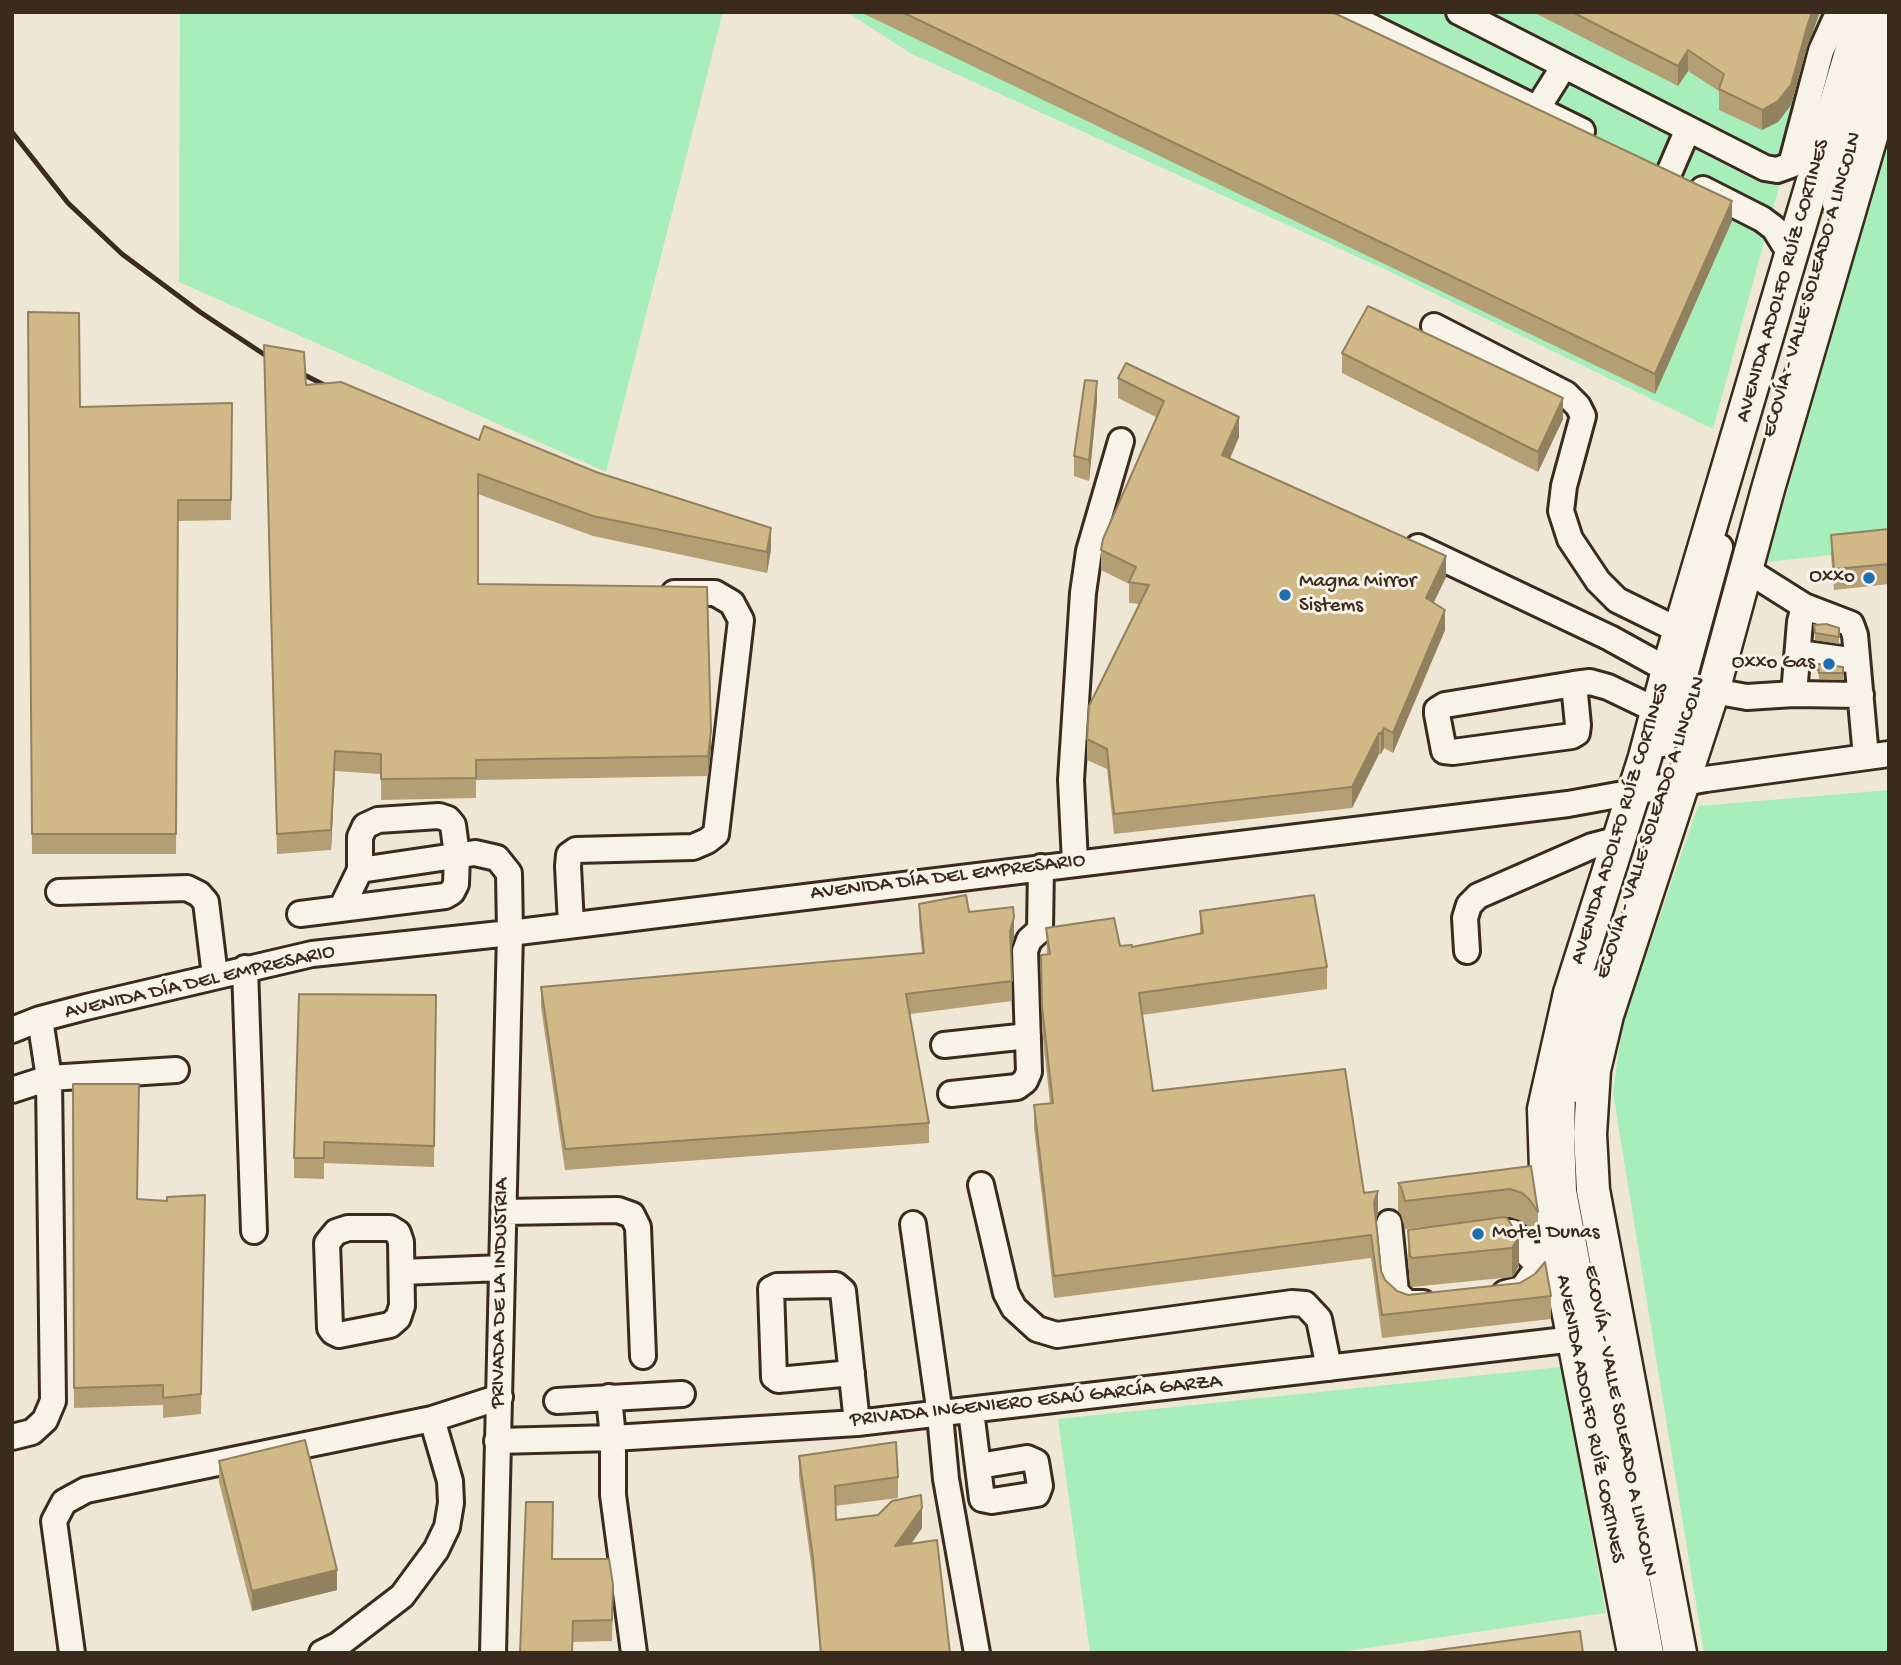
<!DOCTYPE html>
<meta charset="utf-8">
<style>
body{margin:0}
#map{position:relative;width:1901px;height:1665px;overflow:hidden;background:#efe7d5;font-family:"Gochi Hand",sans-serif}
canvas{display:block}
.frame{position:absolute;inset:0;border:14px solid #3b2a1e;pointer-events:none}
</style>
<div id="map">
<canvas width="1901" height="1665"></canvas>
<div class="frame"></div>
</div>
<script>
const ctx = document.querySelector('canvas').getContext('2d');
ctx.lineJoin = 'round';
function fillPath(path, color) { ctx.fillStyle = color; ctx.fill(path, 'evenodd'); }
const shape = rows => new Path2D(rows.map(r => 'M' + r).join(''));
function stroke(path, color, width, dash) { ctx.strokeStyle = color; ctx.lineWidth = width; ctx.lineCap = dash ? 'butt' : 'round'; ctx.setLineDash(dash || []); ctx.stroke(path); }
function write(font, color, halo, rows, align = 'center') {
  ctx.font = font + ' "Gochi Hand",sans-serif'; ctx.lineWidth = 6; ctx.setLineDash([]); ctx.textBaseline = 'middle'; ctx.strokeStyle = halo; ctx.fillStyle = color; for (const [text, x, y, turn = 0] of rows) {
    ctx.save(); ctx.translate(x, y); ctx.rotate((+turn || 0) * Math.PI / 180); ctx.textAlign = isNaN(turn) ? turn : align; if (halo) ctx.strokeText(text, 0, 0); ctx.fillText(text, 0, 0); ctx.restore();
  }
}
const green = shape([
 [180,12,723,12,606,472,179,282],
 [847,12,1830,12,1812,66,1713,429,1382,268,910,53],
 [1889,134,1889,549,1767,562],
 [1889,790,1889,1653,1704,1653,1613,1093,1622,1025,1698,806],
 [1561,1367,1606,1613,1333,1653,1090,1653,1058,1419]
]);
const minor = shape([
 [1341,12,1582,131],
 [1459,12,1765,168,1777,170,1791,165,1821,51,1835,20,1847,12],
 [1537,109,1564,66],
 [1669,173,1688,129],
 [1703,189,1762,219,1774,228,1791,255],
 [1835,204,1889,17],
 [1434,326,1566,394,1578,406,1583,416,1564,486,1561,511,1570,539,1598,581,1617,600,1680,631],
 [1418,547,1610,638,1668,670],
 [1747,570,1804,606,1851,624,1855,635,1866,757],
 [1799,653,1857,661],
 [1574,684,1578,725,1577,733,1572,736,1453,752,1444,751,1437,714,1437,710,1445,705,1574,684,1590,682,1608,687,1658,711],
 [1713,691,1747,697,1794,694,1800,622,1804,606],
 [1794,694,1861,695],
 [1663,744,1684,679,1720,547],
 [1075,863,1071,780,1083,593,1089,551,1121,441],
 [59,892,187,888,199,894,206,902,215,976],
 [341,909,360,870,475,853,497,858,509,873,510,933,493,1653],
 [300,914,445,896,452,892,456,884,457,855,453,825,448,819,439,816,378,820,365,826,360,837,360,870],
 [571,925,568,866,569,855,576,850,693,847,707,841,716,834,741,620,732,603,715,593,674,593],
 [1467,951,1465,918,1469,905,1478,896,1592,846,1619,839],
 [245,968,254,1231],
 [12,1030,40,1019,86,1007,312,954,510,933,1568,804,1706,779,1889,754],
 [944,1045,1028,1036],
 [1566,1067,1563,1088,1562,1135,1564,1191,1651,1653],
 [12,1090,49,1078,176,1070],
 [1573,1090,1589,1019,1602,980],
 [951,1094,1017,1087,1025,1081,1029,1072,1025,951,1029,940,1040,930,1041,867],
 [981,1185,1006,1293,1014,1308,1037,1329,1057,1335,1292,1303,1305,1304,1319,1319,1329,1368],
 [504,1212,618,1210,632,1215,638,1227,643,1356],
 [1389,1223,1396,1292,1407,1303,1423,1303],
 [913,1224,940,1415,946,1479,977,1653],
 [348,1228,390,1228,398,1233,401,1242,402,1306,398,1318,390,1325,339,1335,333,1332,330,1328,327,1243,336,1232,348,1228],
 [1489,1232,1512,1232,1521,1240,1524,1250,1529,1256,1558,1254],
 [402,1272,502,1268],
 [1505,1293,1522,1289,1535,1271,1560,1268],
 [852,1373,778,1380,774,1377,771,1289,777,1286,836,1285,843,1291,857,1423],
 [609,1397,613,1438,613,1495,634,1653],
 [557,1401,682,1394],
 [971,1411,982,1499,992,1501,1037,1494,1040,1486,1036,1462,1027,1458,979,1466],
 [12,1437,32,1432,45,1420,53,1401,49,1078,40,1019],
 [497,1441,613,1438,857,1423,1574,1339],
 [72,1653,54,1521,64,1502,86,1490,432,1419,500,1397],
 [322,1653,338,1645,402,1596,436,1550,447,1527,451,1503,450,1481,432,1419]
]);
const major = shape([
 [1634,1653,1560,1268,1546,1169,1544,1109,1570,993,1645,757,1668,670,1863,12],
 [1680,1653,1593,1190,1590,1134,1594,1070,1607,1015,1713,691,1768,489,1889,75]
]);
const rail = shape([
 [12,132,68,203,122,254,200,312,265,355,340,393]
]);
const wall = shape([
 [860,12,1332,12,1732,221,1655,394],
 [1533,12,1820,12,1807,47,1791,105,1778,122,1762,130,1719,110,1719,91,1688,71,1678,86],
 [28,312,80,407,232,403,231,520,178,521,176,854,32,854],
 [1342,353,1563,419,1538,472,1342,373],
 [264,365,306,385,479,440,596,472,771,549,767,573,593,536,478,494,478,584,711,751,708,776,476,780,476,798,381,800,381,774,335,771,331,850,277,854],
 [1118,378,1239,437,1230,459,1446,577,1434,602,1445,630,1393,753,1384,748,1381,754,1379,754,1352,808,1114,834,1107,769,1087,760,1087,739,1140,604,1129,603,1129,584,1101,570,1101,550,1156,417,1118,398],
 [1097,401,1089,481,1074,476,1074,456],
 [1889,529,1889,584,1834,590,1831,555,1831,535],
 [1814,625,1839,637,1839,644,1815,640],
 [1818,664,1843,667,1843,680,1819,679],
 [919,904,969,912,1014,937,1011,949,1012,1001,910,1014,929,1123,929,1143,565,1170,541,1007,541,987,922,953,919,924],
 [1200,911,1327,967,1327,989,1142,1015,1153,1091,1364,1193,1378,1214,1376,1219,1381,1271,1385,1280,1397,1291,1408,1295,1551,1296,1551,1319,1382,1338,1371,1258,1054,1298,1034,1128,1034,1105,1050,1103,1042,1030,1041,978,1041,955,1047,955,1046,928,1120,946,1132,947,1200,933],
 [436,995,434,1167,324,1163,324,1179,294,1178,294,1158],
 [73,1084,137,1199,167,1201,205,1195,201,1414,163,1418,163,1405,74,1408],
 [1531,1166,1538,1212,1538,1241,1529,1227,1522,1221,1510,1217,1505,1217,1519,1266,1512,1277,1412,1287,1410,1285,1408,1259,1408,1230,1471,1222,1405,1229,1401,1215,1398,1211,1398,1183],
 [799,1456,898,1477,898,1498,835,1506,836,1520,922,1528,911,1544,950,1653,820,1653,813,1578,799,1477],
 [219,1461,337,1590,252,1611,219,1482],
 [553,1522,552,1559,613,1605,612,1641,573,1642,573,1653,520,1653]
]);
const shadedWall = shape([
 [1812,12,1820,12,1807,47,1791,105,1778,122,1762,130,1762,110],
 [1688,50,1688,71,1678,86,1678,66],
 [1732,201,1732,221,1655,394,1655,374],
 [1097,381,1097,401,1089,481,1089,460],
 [1563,398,1563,419,1538,472,1538,452],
 [1239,417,1239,437,1222,476,1222,455],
 [771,528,771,549,767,573,767,552],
 [1446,556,1446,577,1426,618,1426,598],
 [1445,610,1445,630,1393,753,1393,733],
 [1384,728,1384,748,1381,754,1381,734],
 [711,731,711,751,708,776,708,756],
 [1379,733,1379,754,1352,808,1352,787],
 [335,751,335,771,331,850,331,830],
 [1014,917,1014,937,1010,951,1010,931],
 [1378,1191,1378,1214,1374,1225,1374,1202],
 [1519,1237,1519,1266,1512,1277,1512,1248],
 [922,1508,922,1528,895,1567,895,1546],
 [337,1570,337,1590,252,1611,252,1591]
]);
const building = shape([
 [902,12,1332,12,1732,201,1655,374,902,12],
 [1572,12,1812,12,1807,27,1791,85,1778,101,1762,110,1719,89,1724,74,1688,50,1678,66,1572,12],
 [1368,306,1563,398,1538,452,1342,353,1368,306],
 [28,312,79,313,80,407,232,403,231,500,178,500,176,834,32,834,28,312],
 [264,345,304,352,306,385,341,382,479,440,484,426,596,472,771,528,767,552,593,516,478,474,478,584,707,587,711,731,708,756,476,760,476,778,381,779,381,754,335,751,331,830,277,834,264,345],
 [1126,363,1239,417,1222,455,1446,556,1426,598,1445,610,1393,733,1384,728,1381,734,1379,733,1352,787,1114,814,1107,749,1087,739,1089,706,1149,585,1129,582,1136,567,1101,550,1103,539,1164,401,1118,378,1126,363],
 [1085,380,1097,381,1089,460,1074,456,1085,380],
 [1889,529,1889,564,1834,569,1831,535,1889,529],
 [1826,624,1839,628,1839,637,1815,633,1814,625,1826,624],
 [1818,664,1843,667,1843,673,1819,673,1818,664],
 [966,895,969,912,1013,907,1014,917,1010,931,1012,981,906,994,929,1123,565,1149,541,987,924,953,919,904,966,895],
 [1314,895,1327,967,1139,993,1153,1091,1345,1069,1364,1193,1378,1191,1374,1202,1381,1271,1385,1280,1397,1291,1408,1295,1520,1283,1535,1274,1545,1262,1551,1296,1382,1315,1371,1235,1054,1276,1034,1105,1053,1103,1042,1007,1041,955,1050,954,1046,928,1114,918,1120,946,1132,945,1132,947,1203,933,1200,911,1314,895],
 [299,994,436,995,434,1146,324,1142,324,1158,294,1158,299,994],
 [73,1084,139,1084,137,1199,167,1201,167,1197,205,1195,201,1394,163,1398,163,1385,74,1388,73,1084],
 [1531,1166,1538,1212,1529,1199,1522,1193,1510,1189,1405,1201,1401,1187,1398,1183,1531,1166],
 [1504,1217,1507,1218,1519,1237,1512,1248,1412,1258,1410,1256,1408,1230,1504,1217],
 [305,1440,337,1570,252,1591,219,1461,305,1440],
 [896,1442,898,1477,835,1486,836,1520,878,1515,892,1501,921,1495,922,1508,895,1546,937,1540,950,1653,821,1653,813,1558,799,1456,896,1442],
 [526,1502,553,1502,552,1559,609,1559,613,1585,612,1620,573,1621,572,1653,520,1653,526,1502],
 [1580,1631,1583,1653,1416,1653,1580,1631]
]);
const markers = [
 [1869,578,7,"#1f6fb2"],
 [1285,595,7,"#1f6fb2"],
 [1829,664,7,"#1f6fb2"],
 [1478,1234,7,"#1f6fb2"]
];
const streetNames = [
 ["AVENIDA ADOLFO RUÍZ CORTINES",1784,281,-74],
 ["ECOVÍA - VALLE SOLEADO A LINCOLN",1813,285,-74],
 ["AVENIDA ADOLFO RUÍZ CORTINES",1621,824,-73],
 ["ECOVÍA - VALLE SOLEADO A LINCOLN",1652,828,-72],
 ["AVENIDA DÍA DEL EMPRESARIO",948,878,-7],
 ["AVENIDA DÍA DEL EMPRESARIO",200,983,-13],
 ["PRIVADA DE LA INDUSTRIA",501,1293,-89],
 ["PRIVADA INGENIERO ESAÚ GARCÍA GARZA",1036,1402,-6],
 ["AVENIDA ADOLFO RUÍZ CORTINES",1589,1419,79],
 ["ECOVÍA - VALLE SOLEADO A LINCOLN",1619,1421,79]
];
const poiNames = [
 ["Oxxo",1855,578],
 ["Magna Mirror",1299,583,"left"],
 ["Sistems",1299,607,"left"],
 ["Oxxo Gas",1815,664],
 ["Motel Dunas",1492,1234,"left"]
];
fillPath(green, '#a7eeba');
stroke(minor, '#3b2a1e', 30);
stroke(major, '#3b2a1e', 37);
stroke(minor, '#f7f3e8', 24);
stroke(major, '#f7f3e8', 32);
stroke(rail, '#3b2a1e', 5);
fillPath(wall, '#b49e74');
fillPath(shadedWall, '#92815e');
fillPath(building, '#d1b887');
stroke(building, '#92815e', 2);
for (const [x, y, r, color] of markers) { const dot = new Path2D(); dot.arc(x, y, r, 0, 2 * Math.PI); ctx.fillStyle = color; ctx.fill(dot); stroke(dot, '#f7f3e8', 2.5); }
write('21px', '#3b2a1e', '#f7f3e8', streetNames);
write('21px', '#3b2a1e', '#f7f3e8', poiNames, 'right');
</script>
